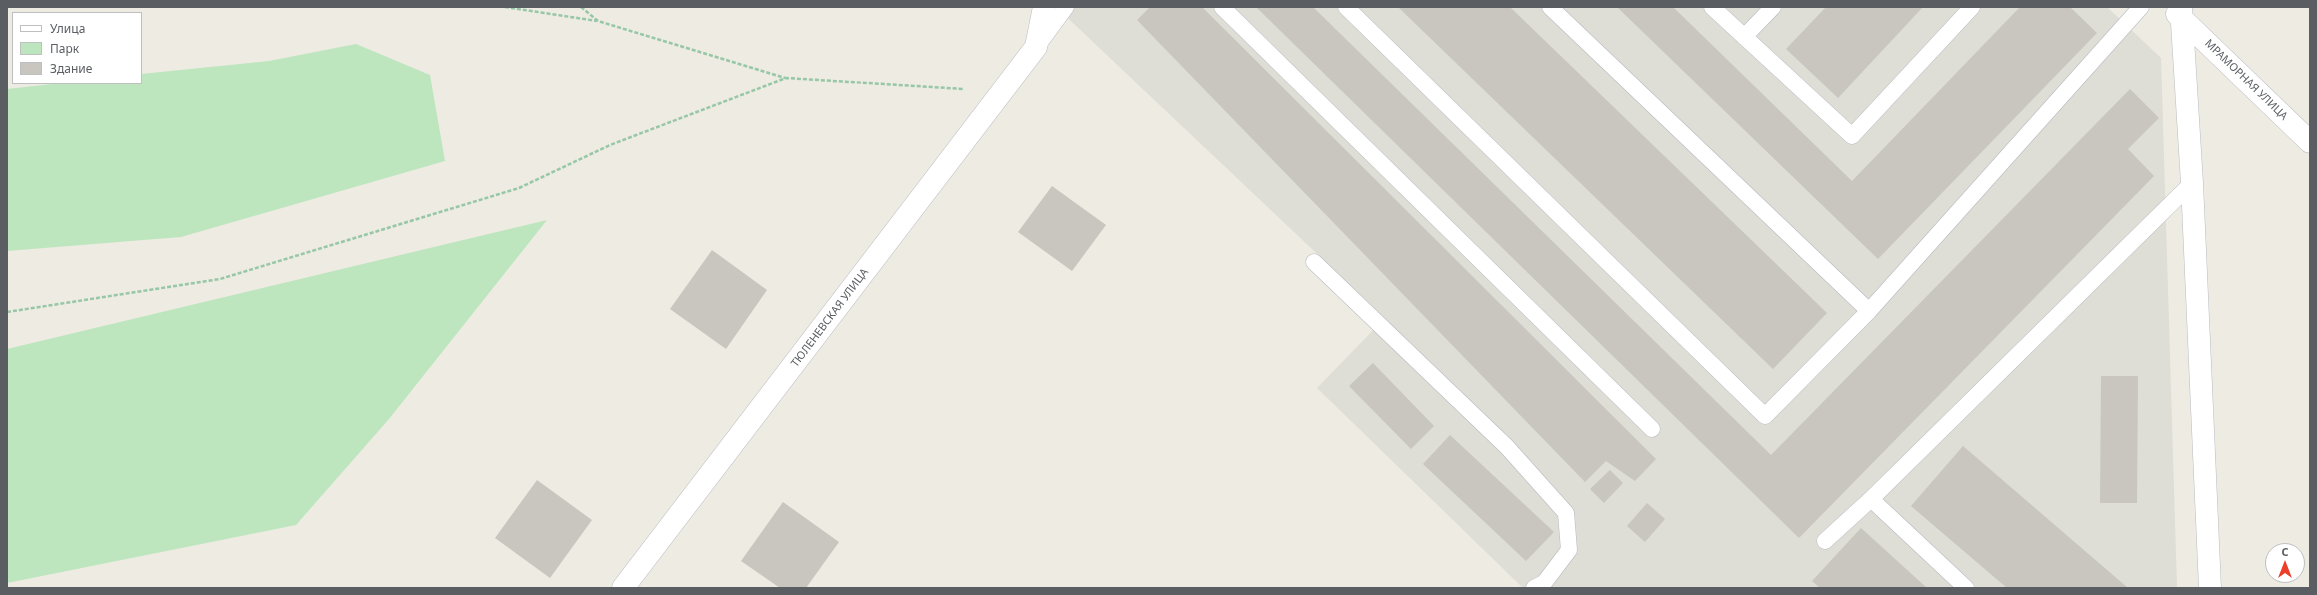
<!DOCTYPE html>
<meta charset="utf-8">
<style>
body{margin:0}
#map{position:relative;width:2317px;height:595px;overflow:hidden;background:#eeebe2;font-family:"Noto Sans",sans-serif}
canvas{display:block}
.frame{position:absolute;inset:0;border:8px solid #5a5e63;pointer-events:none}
.legend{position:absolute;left:12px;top:12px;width:130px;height:72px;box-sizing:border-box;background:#fff;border:1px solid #bdbfc1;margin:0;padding:5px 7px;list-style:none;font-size:12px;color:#5a5e63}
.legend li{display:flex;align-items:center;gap:8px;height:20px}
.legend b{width:20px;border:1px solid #bdbfc1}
.north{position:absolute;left:2265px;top:543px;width:40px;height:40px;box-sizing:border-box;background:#fff;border:1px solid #bdbfc1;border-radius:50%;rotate:0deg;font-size:11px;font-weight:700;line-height:16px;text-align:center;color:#5a5e63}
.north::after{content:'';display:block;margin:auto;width:14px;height:18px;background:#ed3e29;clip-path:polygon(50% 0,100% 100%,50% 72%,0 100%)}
</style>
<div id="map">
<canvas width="2317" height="595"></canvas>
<div class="frame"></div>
<ul class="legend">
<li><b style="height:5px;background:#fff"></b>Улица</li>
<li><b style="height:11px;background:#bde6bf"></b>Парк</li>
<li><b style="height:11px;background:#c8c6bf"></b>Здание</li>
</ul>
<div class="north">С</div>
</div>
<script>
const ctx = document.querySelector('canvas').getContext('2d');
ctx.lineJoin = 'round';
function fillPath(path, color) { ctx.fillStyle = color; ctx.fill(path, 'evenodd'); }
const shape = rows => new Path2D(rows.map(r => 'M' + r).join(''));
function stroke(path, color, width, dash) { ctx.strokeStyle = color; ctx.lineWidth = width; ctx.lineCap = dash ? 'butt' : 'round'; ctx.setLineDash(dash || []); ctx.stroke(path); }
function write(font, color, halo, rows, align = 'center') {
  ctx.font = font + ' "Noto Sans",sans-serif'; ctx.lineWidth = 3; ctx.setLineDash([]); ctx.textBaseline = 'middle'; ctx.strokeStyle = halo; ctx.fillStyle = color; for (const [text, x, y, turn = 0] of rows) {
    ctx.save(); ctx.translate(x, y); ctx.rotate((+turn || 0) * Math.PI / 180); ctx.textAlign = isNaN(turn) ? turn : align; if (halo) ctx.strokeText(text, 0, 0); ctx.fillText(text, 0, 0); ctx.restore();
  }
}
const industrial = shape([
 [1056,7,2107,7,2161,58,2177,588,1523,588,1317,388,1385,318]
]);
const green = shape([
 [356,44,430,75,445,161,181,237,7,251,7,89,61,83,141,83,141,74,269,61],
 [547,220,389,419,296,525,7,583,7,349]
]);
const building = shape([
 [1150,7,1202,7,1656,459,1635,481,1606,461,1585,482,1137,20],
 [1256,7,1313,7,1771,455,2130,89,2159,118,2128,149,2154,176,1799,538],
 [1398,7,1510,7,1827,313,1773,369],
 [1617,7,1673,7,1852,181,2020,7,2070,7,2097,33,1878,259],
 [1826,7,1923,7,1838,98,1786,49],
 [1052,186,1106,225,1072,271,1018,232],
 [712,250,767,290,726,349,670,309],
 [1373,363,1434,426,1411,449,1349,386],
 [2101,376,2138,376,2137,503,2100,503],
 [1450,435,1554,532,1526,561,1423,464],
 [1963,446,2128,588,2007,588,1911,506],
 [1610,470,1623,483,1604,503,1590,489],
 [537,480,592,520,550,578,495,538],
 [783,502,839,542,806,588,780,588,741,561],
 [1647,503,1665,519,1645,542,1627,526],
 [1861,528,1927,588,1820,588,1812,581]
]);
const path = shape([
 [505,7,597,21],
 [581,7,598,21,785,78],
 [7,312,220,279,519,188,610,145,786,78,964,89]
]);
const lane = shape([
 [1222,7,1652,429],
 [1346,7,1765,416,1869,311,2141,7],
 [1550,7,1869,311],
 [1712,7,1852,136,1972,7],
 [1744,37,1773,7],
 [1038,45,1066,7],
 [1314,262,1507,447,1566,513,1569,550,1544,583,1534,588],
 [1871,499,1966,588],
 [1825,541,1871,499,2192,183]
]);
const street = shape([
 [623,588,1036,47,1044,7]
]);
const secondary = shape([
 [2181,7,2192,183,2210,588],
 [2177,14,2310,142]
]);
const streetNames = [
 ["МРАМОРНАЯ УЛИЦА",2246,80,44],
 ["ТЮЛЕНЕВСКАЯ УЛИЦА",830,318,-53]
];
fillPath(industrial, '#deddd6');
fillPath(green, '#bde6bf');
fillPath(building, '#c8c6bf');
stroke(lane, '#b7babf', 17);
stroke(street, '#b7babf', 23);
stroke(secondary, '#b8bbc1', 23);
stroke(path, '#96c7a6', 2.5, [4, 2]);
stroke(lane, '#fff', 16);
stroke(street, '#fff', 22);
stroke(secondary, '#fff', 22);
write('11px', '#5a5e63', '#fff', streetNames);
</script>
